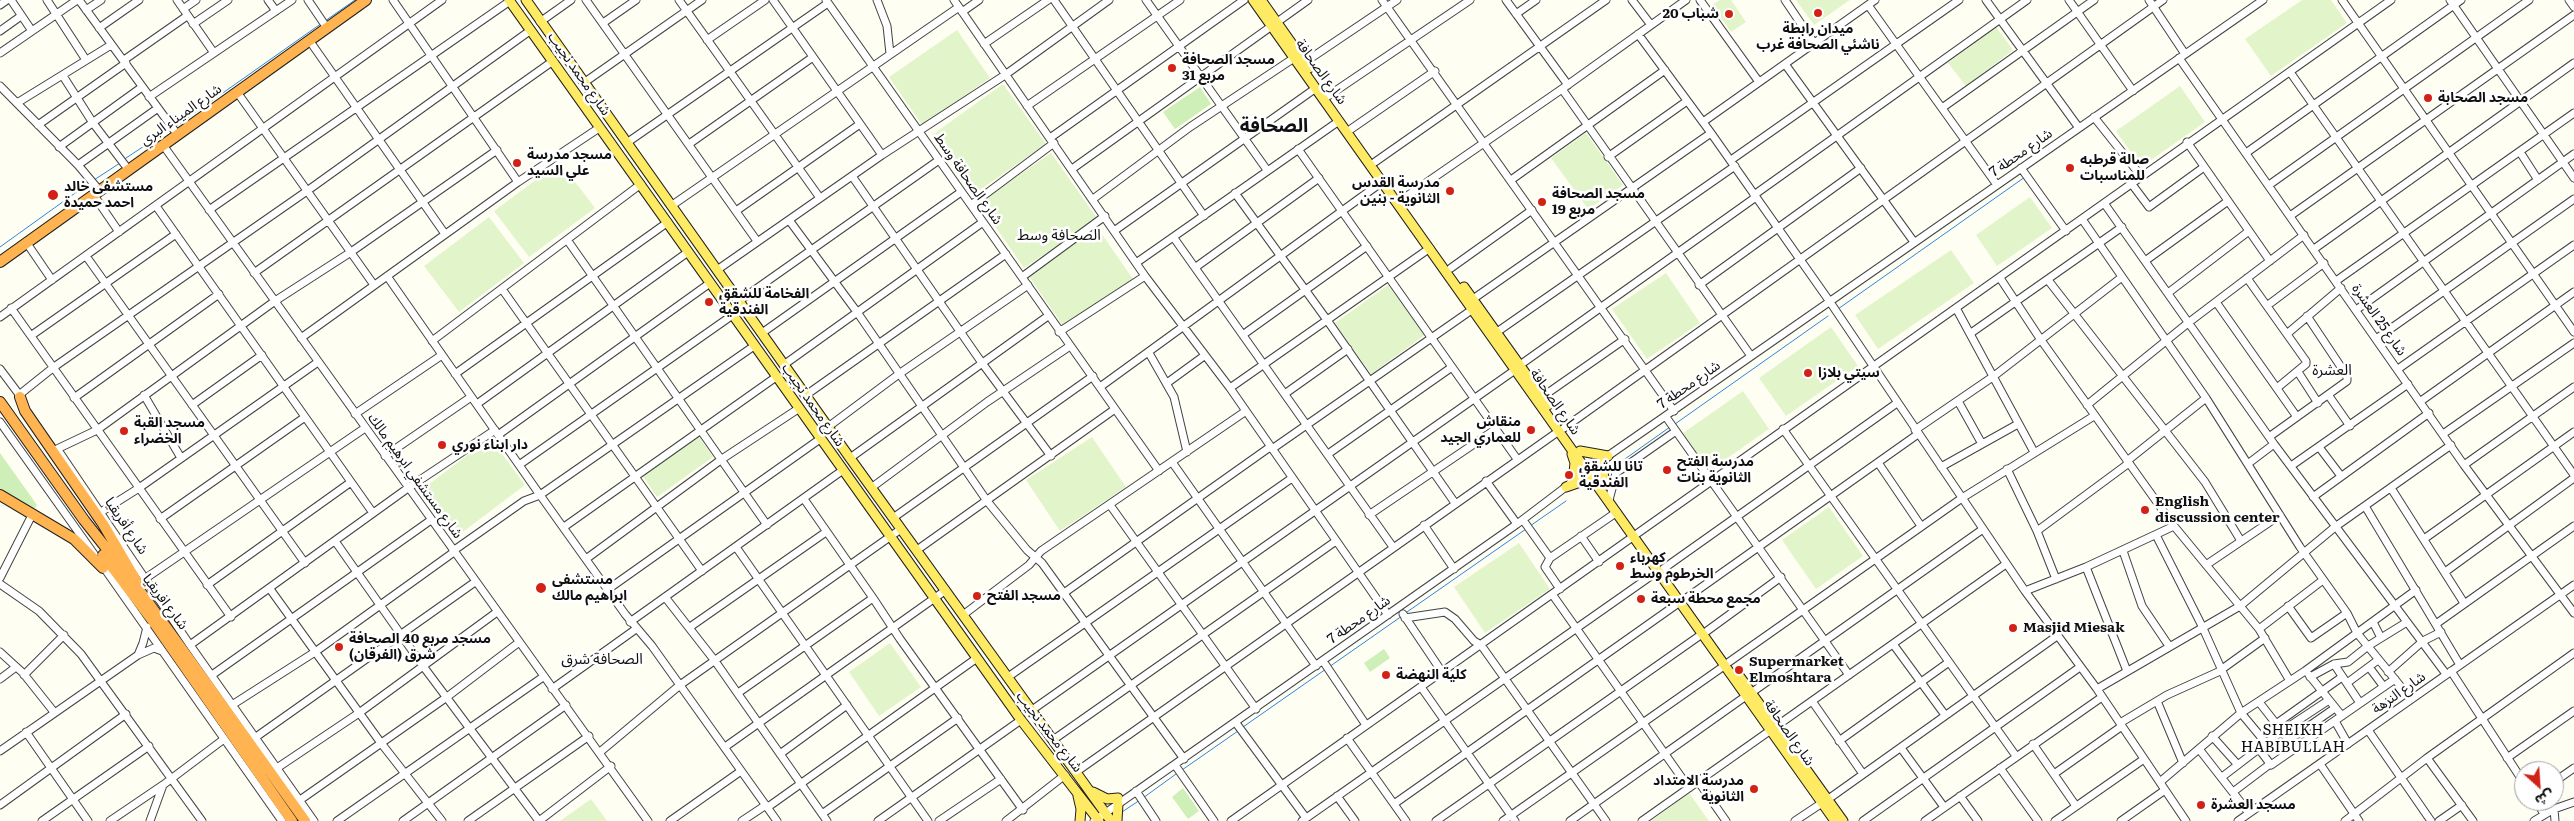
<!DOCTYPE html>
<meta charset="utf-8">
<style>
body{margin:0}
#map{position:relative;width:2574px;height:821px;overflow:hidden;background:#fffef3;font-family:Literata,"Noto Sans Arabic",serif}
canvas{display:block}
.north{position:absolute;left:2514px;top:761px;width:50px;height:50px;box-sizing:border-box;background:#fff;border:1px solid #9f9f9f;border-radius:50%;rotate:154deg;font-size:14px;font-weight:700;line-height:20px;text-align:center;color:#101010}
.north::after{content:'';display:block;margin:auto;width:18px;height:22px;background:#d22216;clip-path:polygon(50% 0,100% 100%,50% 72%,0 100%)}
</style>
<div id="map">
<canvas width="2574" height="821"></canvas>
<div class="north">ش</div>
</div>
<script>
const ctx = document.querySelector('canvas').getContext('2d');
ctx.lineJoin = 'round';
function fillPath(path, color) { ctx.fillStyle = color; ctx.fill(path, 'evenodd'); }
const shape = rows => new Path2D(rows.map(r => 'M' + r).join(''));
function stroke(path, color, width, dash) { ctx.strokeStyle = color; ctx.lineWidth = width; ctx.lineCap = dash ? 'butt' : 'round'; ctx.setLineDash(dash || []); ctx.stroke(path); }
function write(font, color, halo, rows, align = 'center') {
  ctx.font = font + ' Literata,"Noto Sans Arabic",serif'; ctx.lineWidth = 5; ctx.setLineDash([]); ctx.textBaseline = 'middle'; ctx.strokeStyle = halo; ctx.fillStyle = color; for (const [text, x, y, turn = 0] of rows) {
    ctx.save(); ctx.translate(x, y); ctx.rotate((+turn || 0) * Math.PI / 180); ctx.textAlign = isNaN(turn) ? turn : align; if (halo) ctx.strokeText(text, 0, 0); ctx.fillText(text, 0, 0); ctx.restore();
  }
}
const green = shape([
 [1200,87,1211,104,1175,129,1163,112],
 [0,453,37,505,34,509,0,491],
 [1384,649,1390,658,1370,672,1364,663],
 [1183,788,1199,811,1188,819,1172,797]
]);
const pitch = shape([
 [1720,0,1731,0,1746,22,1731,32,1712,5],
 [1796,0,1850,0,1814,25],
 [2302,0,2331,0,2347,23,2271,76,2245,39],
 [1996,27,2013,50,1966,86,1948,63],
 [957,30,990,78,922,125,889,77],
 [1003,84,1046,144,974,194,932,135],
 [2180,86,2205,122,2141,167,2116,131],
 [1586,133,1623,185,1588,209,1551,158],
 [1051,153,1097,218,1024,268,979,203],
 [560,162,595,208,529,257,494,211],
 [2030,197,2052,228,1997,266,1976,235],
 [489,217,524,263,459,312,424,266],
 [1097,227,1135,282,1066,330,1028,275],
 [1951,250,1974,283,1878,349,1855,315],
 [1666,273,1700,323,1647,359,1612,309],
 [1388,285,1425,335,1371,374,1335,323],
 [1831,327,1858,366,1786,416,1759,378],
 [1743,391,1769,429,1709,471,1683,433],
 [699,436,713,457,657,497,643,476],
 [1092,437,1126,487,1060,531,1026,480],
 [490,438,525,485,460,534,424,488],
 [1829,507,1863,556,1816,589,1782,540],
 [1519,543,1550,589,1485,633,1454,587],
 [890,643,921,687,879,716,849,672],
 [1689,793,1709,821,1651,821],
 [591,799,607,821,560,821]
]);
const stream = shape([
 [325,21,355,0],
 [176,126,322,23],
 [123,160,170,129],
 [94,180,120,163],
 [0,247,89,183],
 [1838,309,2025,177],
 [1675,424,1828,316],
 [1608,471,1670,427],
 [1530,526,1566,501],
 [1407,612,1526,529],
 [1329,667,1402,616],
 [1243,727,1326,669],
 [1182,770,1238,731],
 [1143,798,1176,774],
 [1122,812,1140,800]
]);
const minor = shape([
 [11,0,32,31],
 [47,0,86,60],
 [79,0,177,134],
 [177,0,214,53],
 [268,0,276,11],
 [308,0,327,28],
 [393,0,518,182],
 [586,0,757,241],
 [679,0,820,198],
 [773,0,882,155],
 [826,0,1159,471],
 [877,0,887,26,890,54],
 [954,0,1145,276,1230,388,1388,615],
 [1054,0,1204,216],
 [1146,0,1267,170],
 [1382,0,1674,411],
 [1506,0,1568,85],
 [1632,0,1651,25],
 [1700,0,1759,82],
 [1785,0,1814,43],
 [1986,0,2079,128],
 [2069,0,2133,91],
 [2149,0,2185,54],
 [2342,0,2574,332],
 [2450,0,2574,178],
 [2569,0,2574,7],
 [0,5,7,0],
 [1868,5,1997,185],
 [183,9,196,0],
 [86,10,101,0],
 [962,12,979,0],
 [1516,14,1536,0],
 [540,22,571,0],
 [603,23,636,0],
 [193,24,228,0],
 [99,28,139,0],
 [0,31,21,16],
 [1638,34,1711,133,1830,302,2025,591,2097,689,2186,821],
 [309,40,445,234],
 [707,40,765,0],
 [984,44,1048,0],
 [0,53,77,0],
 [2179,58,2464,465,2574,613],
 [124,60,187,16],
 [1305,62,1397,0],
 [1785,64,1914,242],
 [2290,72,2574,475],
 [63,76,93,123,128,169],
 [585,82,702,0],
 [0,86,78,165,99,190],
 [1562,89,1751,356],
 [237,92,374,285],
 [1328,96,1470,0],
 [149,97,292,0],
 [17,103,111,45],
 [1027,106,1180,0],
 [1942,108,2094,0],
 [2094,117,2141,176],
 [1703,122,1875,0],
 [38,125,126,63],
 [1351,129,1435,71],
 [1050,138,1244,0],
 [628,142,828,3],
 [2187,142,2270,261],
 [689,144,813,57],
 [163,145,648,821],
 [59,147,142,87],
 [1298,149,1517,459],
 [2520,152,2538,180],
 [2246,153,2461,0],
 [1608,157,1687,101],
 [1731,160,1959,0],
 [1375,162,1606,0],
 [78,165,158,108],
 [2021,168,2066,231],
 [1072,169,1308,0],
 [852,176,982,363,1051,456],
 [1511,180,1665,70],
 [2131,183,2149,207,2204,167],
 [2269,185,2529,0],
 [1235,193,1327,320,1455,503],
 [93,194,119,232],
 [1754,195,2027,0],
 [1093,199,1190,127,1294,58],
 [1397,203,1562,89,1686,0],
 [2104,203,2274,444,2446,674],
 [971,205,1054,143],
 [156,206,373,513],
 [671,206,959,7],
 [209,210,510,1],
 [736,211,860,124],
 [2290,216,2574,15],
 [2082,219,2206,398,2300,547,2347,613,2357,633,2411,699],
 [789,220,857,312,987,501,1027,550,1042,563,1184,759],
 [1114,231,1316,88],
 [1174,238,1393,547],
 [568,241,767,525],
 [26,242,52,280],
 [2314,249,2574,63],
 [86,256,305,563],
 [2145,261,2228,201],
 [1136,263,1339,121],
 [1196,267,1319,178],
 [1451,268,1532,210],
 [717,270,882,155,1005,75,1109,0],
 [254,273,553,61],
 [387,276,540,495,754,346],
 [1022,277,1105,216],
 [2000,278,2041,340,2174,526,2259,629,2290,681],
 [2247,278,2306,361,2306,364,2277,388],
 [2048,280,2205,482,2241,541],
 [2336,281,2574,113],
 [1699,285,1861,168],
 [502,289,702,571],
 [2168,293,2249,231],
 [1473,299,1711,133],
 [739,301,939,160],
 [2216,302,2297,417],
 [2268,305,2324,263],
 [11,308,231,617],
 [1956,308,2034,452],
 [2356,310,2574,154],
 [0,317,442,0],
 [1059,332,1145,276],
 [1497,332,1735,166],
 [762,333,961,192],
 [1971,333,2122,227],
 [2288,333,2341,288],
 [1244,334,1367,246],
 [32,335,176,234],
 [301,338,518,182,599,128],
 [2376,339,2574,199],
 [432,341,641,184],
 [1149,353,1174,397,1187,452],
 [785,364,983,222],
 [1520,365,1756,197],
 [0,369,21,397],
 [2398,369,2574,245],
 [2298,372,2318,403],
 [455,374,668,222],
 [1167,383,1204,356],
 [1100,387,1382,182],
 [1230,388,1430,248],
 [1286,393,1348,349],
 [19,395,54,367,307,191,531,30],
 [144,395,181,458],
 [806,395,1006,254],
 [2329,396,2350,426],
 [1542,397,1625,339],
 [74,398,219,294],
 [1958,401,1982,444],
 [2421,401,2574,292],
 [477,404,688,252],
 [192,405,262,355],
 [2087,405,2188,323,2304,235],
 [355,414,442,355],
 [1666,417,1849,675],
 [0,422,94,554],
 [828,427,899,374,1028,285],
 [1564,428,2163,0],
 [1783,429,2016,756],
 [1915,430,1994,376,2122,277],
 [2443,434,2574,343],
 [498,435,710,283],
 [2269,437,2347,381,2347,376,2307,316],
 [2319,447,2341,476],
 [57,449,97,430,275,301,351,252,497,150],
 [1272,449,1473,309],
 [60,453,190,645,314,821],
 [1328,454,1452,367],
 [385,456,471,397],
 [850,458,1048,316],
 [2127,461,2206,398],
 [1172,462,1316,666],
 [2249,463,2274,444],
 [1879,464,1921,526],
 [519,465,744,307],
 [2464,465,2574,387],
 [2291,466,2408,384],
 [1941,467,2018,424],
 [2007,469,2037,531,2056,579],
 [1486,481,1517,524],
 [871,488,987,402,1070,346],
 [2391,488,2464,603],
 [2313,497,2429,413],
 [804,499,873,598,900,639,1023,810],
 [1609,500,1616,473,1676,431],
 [1110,505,1256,709],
 [2365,506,2460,665],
 [101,512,139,488,318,362],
 [1369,515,1496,429],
 [893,518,1093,376],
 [160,519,305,417],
 [1523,520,1550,558,1545,567,1560,589],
 [1424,525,1454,569],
 [564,527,776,377],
 [2037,531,2129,463],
 [1638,533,2391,0],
 [2156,535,2202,626,2241,713,2266,743],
 [1581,536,1599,562],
 [2424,539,2574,432],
 [335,541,423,666,539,821],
 [736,547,928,821],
 [917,550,1115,409],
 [453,551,524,501,540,495,625,614,652,646,777,821],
 [2123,551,2142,606,2169,646],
 [1550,558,1617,512],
 [586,559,722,459,798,409],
 [102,565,282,821],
 [2206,565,2280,515],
 [2086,567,2127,671],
 [1663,569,1897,403],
 [2445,572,2574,478],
 [0,578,33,513],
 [146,578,365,428],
 [0,584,39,611,81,654,202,821],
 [207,585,351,482],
 [270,589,381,743,442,821],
 [607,590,820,439],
 [2025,591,2086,567,2174,526],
 [1064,593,1270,447],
 [1552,594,1689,788],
 [665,597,715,661,827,821],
 [1685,599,1918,434],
 [2288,606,2311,638,2347,613],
 [1403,614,1442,672],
 [963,615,1029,565,1041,551,1246,411],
 [1405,618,1445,612,1455,619,1474,641,1481,645,1606,821],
 [630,622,843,470],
 [2373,622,2381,638],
 [2436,624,2574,526],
 [690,627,826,532],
 [2259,629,2323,580],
 [1707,631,1781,577],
 [1893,644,1945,715],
 [190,645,408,488,495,430],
 [0,652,23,673,54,712],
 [138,655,143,643,147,627],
 [1323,661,1366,725],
 [1729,662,1962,498,2094,416],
 [2334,664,2360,703],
 [2369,667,2384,687],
 [2451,671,2524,783],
 [2388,672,2423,641,2441,632],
 [24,675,64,635],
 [212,675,431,520],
 [2309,675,2342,716],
 [1008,677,1292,478],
 [2310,677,2334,664,2348,662,2368,646,2407,622],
 [0,679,16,667],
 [2347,683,2378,660],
 [1421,687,1515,821],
 [552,689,636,629],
 [2097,689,2240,606,2335,527,2451,445],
 [738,693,873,598],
 [1751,693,1983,529],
 [1812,701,1863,774],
 [2157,701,2183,763],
 [2259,702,2295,748],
 [232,705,315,652,454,552],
 [1032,710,1515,370],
 [2335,721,2348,744],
 [1236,723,1306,818],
 [2120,723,2167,695,2218,672,2265,638],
 [2276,724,2342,677],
 [2368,730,2431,821],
 [26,732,88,821],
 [2212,736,2238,765],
 [256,737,475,582],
 [1347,738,1406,821],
 [1053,740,1336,541],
 [2289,740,2335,708],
 [1839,741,1949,662],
 [2033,744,2076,806],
 [725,747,946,590],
 [1901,748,1944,807],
 [2199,749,2249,813],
 [2259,749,2271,765,2395,679],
 [0,751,138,655,154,648,162,651],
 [600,752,680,685,901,529],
 [780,754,847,705],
 [2427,758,2473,821],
 [2507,758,2574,711],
 [2320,764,2359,821],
 [1175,765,1214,821],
 [277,768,359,713,497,612],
 [2000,768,2038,821],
 [1076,772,1559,431],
 [2054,774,2122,726],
 [2222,777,2282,731,2329,700],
 [1698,781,1726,821],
 [2160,782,2241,713,2305,671,2416,590],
 [2554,782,2574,768],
 [1136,791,1156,821],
 [2233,792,2270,764],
 [1337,796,1355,821],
 [1960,796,1978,821],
 [300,800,447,697,518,643],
 [1827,800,2057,636],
 [2536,801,2544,814],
 [1394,804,1680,602],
 [0,805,126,714],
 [768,807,977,658],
 [2554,809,2555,821],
 [822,814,958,718],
 [42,821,149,746],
 [110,821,163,785,224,739],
 [150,821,163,785],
 [337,821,543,677],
 [403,821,566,705],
 [468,821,589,736],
 [539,821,611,766],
 [670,821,741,771],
 [742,821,766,805],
 [878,821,1021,720],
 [939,821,1001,779],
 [1006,821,1065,775],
 [1094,821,1517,524,1592,467,2263,0],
 [1231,821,1634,536],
 [1302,821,1658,571],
 [1436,821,1702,634],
 [1503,821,1724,666],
 [1570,821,1746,696],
 [1642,821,2006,564],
 [1795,821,1822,803],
 [1863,821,2080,667],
 [1925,821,2102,697],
 [2055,821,2144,759],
 [2121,821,2165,790],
 [2238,821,2574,585],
 [2345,821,2427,758,2574,653],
 [2439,821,2462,805],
 [2534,821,2554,809,2574,802]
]);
const major = shape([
 [509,0,1021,720,1099,821],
 [526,0,850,458,1111,821],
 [1253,0,1835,821],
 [1261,0,1309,68],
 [1464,287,1548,405],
 [1580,451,1608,456],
 [1572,454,1575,463,1573,481],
 [1605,458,1603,471,1605,485],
 [1566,487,1586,480,1596,482],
 [1740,677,1843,821],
 [1093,792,1107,799,1118,798],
 [1078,796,1081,809,1080,821],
 [1117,821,1118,804]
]);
const highway = shape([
 [0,262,366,0],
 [20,397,25,411,103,524,137,582],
 [0,402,84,520,137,587,218,699,305,821],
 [0,495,74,539,103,568],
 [103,555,152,620,292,821]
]);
const markers = [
 [1818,13,5,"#d22216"],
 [1729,14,5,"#d22216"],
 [1172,68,5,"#d22216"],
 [2428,98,5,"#d22216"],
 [517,163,5,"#d22216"],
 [2070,168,5,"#d22216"],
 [1450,191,5,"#d22216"],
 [53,195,6,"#d22216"],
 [1542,202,5,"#d22216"],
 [709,302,5,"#d22216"],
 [1808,373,5,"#d22216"],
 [1531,430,5,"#d22216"],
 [124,431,5,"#d22216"],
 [442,445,5,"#d22216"],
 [1667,470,5,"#d22216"],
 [1569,475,5,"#d22216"],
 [2145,510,5,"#d22216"],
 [1620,566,5,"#d22216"],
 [541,588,6,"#d22216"],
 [977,596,5,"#d22216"],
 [1641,599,5,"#d22216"],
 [2013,628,5,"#d22216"],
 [339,647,5,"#d22216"],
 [1739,670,5,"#d22216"],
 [1386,675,5,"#d22216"],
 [1754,789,5,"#d22216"],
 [2201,805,5,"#d22216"]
];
const poiNames = [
 ["شباب 20",1719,14,"right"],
 ["ميدان رابطة",1818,29,"center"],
 ["ناشئي الصحافة غرب",1818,45,"center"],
 ["مسجد الصحافة",1182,60],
 ["مربع 31",1182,76],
 ["مسجد الصحابة",2438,98],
 ["مسجد مدرسة",527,155],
 ["علي السيد",527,171],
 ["صالة قرطبه",2080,160],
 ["للمناسبات",2080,176],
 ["مدرسة القدس",1440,183,"right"],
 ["الثانوية - بنين",1440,199,"right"],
 ["مستشفى خالد",64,187],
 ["احمد حميدة",64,203],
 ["مسجد الصحافة",1552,194],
 ["مربع 19",1552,210],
 ["الفخامة للشقق",719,294],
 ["الفندقية",719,310],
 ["سيتي بلازا",1818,373],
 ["منقاش",1521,422,"right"],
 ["للعماري الجيد",1521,438,"right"],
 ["مسجد القبة",134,423],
 ["الخضراء",134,439],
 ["دار ابناء نوري",452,445],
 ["مدرسة الفتح",1677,462],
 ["الثانوية بنات",1677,478],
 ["تانا للشقق",1579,467],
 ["الفندقية",1579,483],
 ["English",2155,502],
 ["discussion center",2155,518],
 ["كهرباء",1630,558],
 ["الخرطوم وسط",1630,574],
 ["مستشفى",552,580],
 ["ابراهيم مالك",552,596],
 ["مسجد الفتح",987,596],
 ["مجمع محطة سبعة",1651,599],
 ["Masjid Miesak",2023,628],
 ["مسجد مربع 40 الصحافة",349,639],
 ["شرق (الفرقان)",349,655],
 ["Supermarket",1749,662],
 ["Elmoshtara",1749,678],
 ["كلية النهضة",1396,675],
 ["مدرسة الامتداد",1744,781,"right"],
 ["الثانوية",1744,797,"right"],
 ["مسجد العشرة",2211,805]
];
const streetNames = [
 ["شارع الصحافة",1321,72,54],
 ["شارع محمد نجيب",579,74,55],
 ["شارع الميناء البري",181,115,-35],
 ["شارع محطة 7",2021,153,-35],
 ["شارع الصحافة وسط",968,179,55],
 ["شارع 25 العشرة",2379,320,55],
 ["شارع محطة 7",1689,385,-35],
 ["شارع الصحافة",1555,402,55],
 ["شارع محمد نجيب",813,405,55],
 ["شارع مستشفي ابرهيم مالك",415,476,54],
 ["شارع أفريقيا",126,526,56],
 ["شارع افريقيا",165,602,53],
 ["شارع محطة 7",1359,620,-35],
 ["شارع النزهة",2399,693,-35],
 ["شارع محمد نجيب",1049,732,52],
 ["شارع الصحافة",1789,733,55]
];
const neighbourhoodNames = [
 ["الصحافة وسط",1059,236],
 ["العشرة",2332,371],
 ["الصحافة شرق",602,660],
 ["SHEIKH",2293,731],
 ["HABIBULLAH",2293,748]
];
const districtNames = [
 ["الصحافة",1274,126]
];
fillPath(green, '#ceefb7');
fillPath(pitch, '#e2f5ca');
stroke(stream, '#2f84dd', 1);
stroke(minor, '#434343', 9);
stroke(major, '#212121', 11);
stroke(highway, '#212121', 12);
stroke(minor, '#fff', 7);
stroke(major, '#ffeb63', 9);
stroke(highway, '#ffb451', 10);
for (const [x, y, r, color] of markers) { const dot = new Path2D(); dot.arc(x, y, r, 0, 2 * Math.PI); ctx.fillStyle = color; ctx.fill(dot); stroke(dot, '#fff', 2); }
write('bold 14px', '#101010', '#fff', poiNames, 'left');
write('14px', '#101010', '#fff', streetNames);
write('15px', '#101010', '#fff', neighbourhoodNames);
write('bold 19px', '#101010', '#fff', districtNames);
</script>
